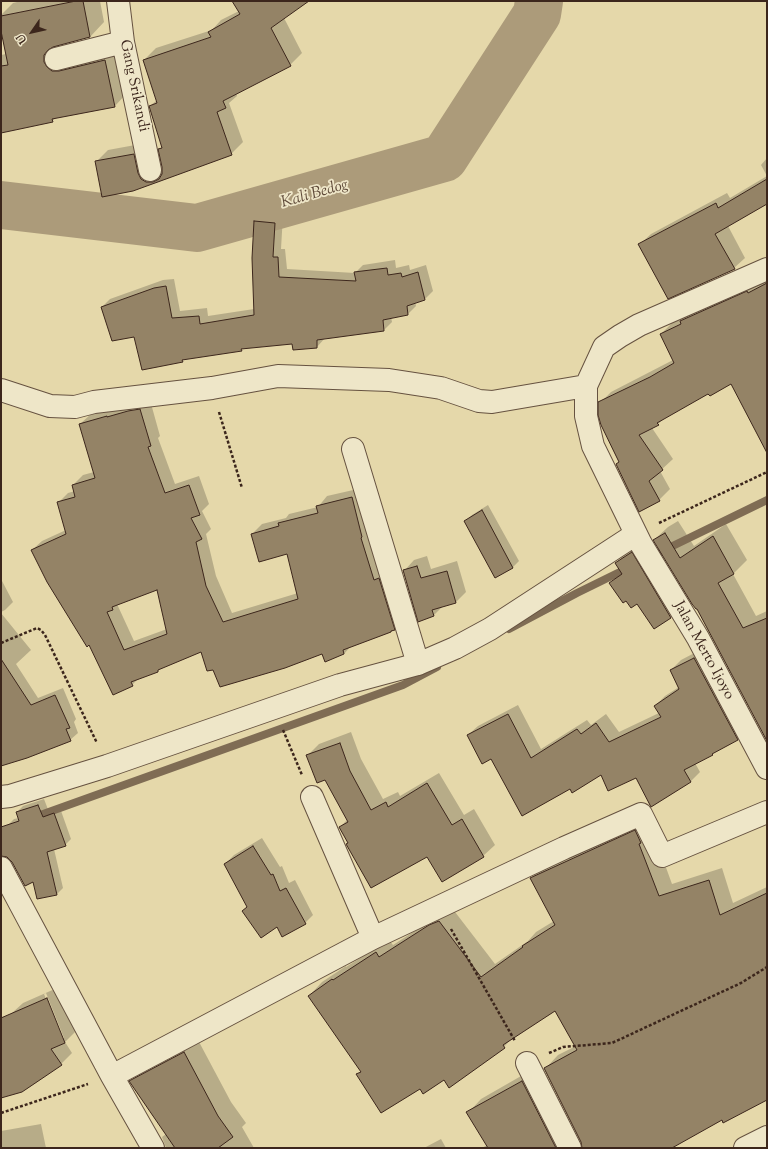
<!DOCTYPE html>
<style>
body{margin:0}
#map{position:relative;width:768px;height:1149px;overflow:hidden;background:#e5d8aa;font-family:"Sorts Mill Goudy",serif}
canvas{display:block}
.frame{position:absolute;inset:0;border:2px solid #3c261c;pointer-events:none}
.north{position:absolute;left:12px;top:12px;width:40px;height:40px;-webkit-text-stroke:3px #eee6c8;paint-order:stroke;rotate:236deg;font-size:11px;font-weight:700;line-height:16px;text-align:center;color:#3c261c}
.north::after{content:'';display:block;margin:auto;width:14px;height:18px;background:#3c261c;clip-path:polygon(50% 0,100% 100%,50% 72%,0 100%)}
</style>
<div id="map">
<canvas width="768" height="1149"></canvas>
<div class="frame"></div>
<div class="north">U</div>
</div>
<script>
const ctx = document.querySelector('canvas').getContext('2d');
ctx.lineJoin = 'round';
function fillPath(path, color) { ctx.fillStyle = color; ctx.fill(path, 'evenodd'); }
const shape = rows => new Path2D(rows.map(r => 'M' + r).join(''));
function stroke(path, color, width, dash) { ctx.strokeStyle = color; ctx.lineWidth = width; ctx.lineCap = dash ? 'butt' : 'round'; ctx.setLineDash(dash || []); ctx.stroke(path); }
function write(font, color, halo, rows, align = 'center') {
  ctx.font = font + ' "Sorts Mill Goudy",serif'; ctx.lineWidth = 3.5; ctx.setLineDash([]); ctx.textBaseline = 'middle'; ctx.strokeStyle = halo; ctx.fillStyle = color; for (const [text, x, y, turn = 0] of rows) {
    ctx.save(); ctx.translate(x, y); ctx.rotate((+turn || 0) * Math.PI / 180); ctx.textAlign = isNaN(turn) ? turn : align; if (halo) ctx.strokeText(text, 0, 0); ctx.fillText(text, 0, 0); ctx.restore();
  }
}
const shadow = shape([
 [21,1,100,1,104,22,90,37,58,45,58,48,119,46,128,92,114,107,56,118,52,121,1,132,1,55,6,54,1,26,1,15,13,3],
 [233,1,307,1,284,18,302,53,290,65,236,93,237,96,229,103,243,142,231,154,132,190,96,162,108,150,146,143,159,170,163,171,159,150,163,146,150,106,157,100,144,60,156,48,212,30,221,20,239,11],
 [767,158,767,202,728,226,745,258,734,268,640,244,651,234,727,193,730,198,767,176,761,165],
 [263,213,283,215,281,249,285,249,287,269,355,273,363,265,395,260,396,268,409,265,410,270,426,265,433,291,425,299,415,302,416,306,408,314,391,317,392,322,384,330,325,338,317,347,293,343,243,348,241,350,185,358,182,361,135,336,102,307,110,299,163,280,174,279,180,311,207,308,208,316,254,309,255,221],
 [767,279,767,424,731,383,709,392,666,417,658,424,652,428,673,459,660,471,670,489,659,500,620,461,600,403,611,392,673,360,661,334,672,323,685,317,692,310],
 [150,400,160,436,158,438,175,484,199,476,209,504,202,511,211,529,206,534,216,576,232,613,298,593,287,553,252,534,262,524,286,518,289,514,318,507,327,496,362,488,404,619,391,632,351,646,344,654,323,653,214,668,202,650,140,677,132,685,90,644,32,550,42,541,66,530,58,503,68,493,75,491,73,485,83,475,94,472,80,424,90,415,117,407],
 [157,588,167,629,134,641,117,604],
 [488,505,519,561,513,567,496,576,466,521,472,515],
 [678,521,694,546,726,524,747,560,733,574,756,616,767,611,767,739,697,607,654,540,668,527],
 [638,547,677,611,670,617,655,628,638,603,611,583,622,573,616,563,622,557],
 [427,556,431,569,457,561,466,592,456,602,443,606,433,616,404,571,414,560],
 [1,579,13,602,5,610,1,612],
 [1,613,31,650,16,664,38,698,63,688,76,719,74,722,78,733,70,740,1,765],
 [704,648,747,730,738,739,695,763,700,772,690,782,601,773,570,788,491,758,468,735,478,726,518,705,541,749,587,720,591,725,606,714,619,732,659,713,655,706,665,696,679,687,671,670,681,660],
 [351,732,361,759,383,799,398,792,400,796,439,773,464,815,474,809,495,845,483,856,427,855,349,843,340,827,348,819,326,779,308,755,319,744],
 [44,799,49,812,60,808,71,839,65,845,54,849,63,888,57,894,38,898,34,882,26,886,12,860,8,825,14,819,19,818,17,812,23,806],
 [648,818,672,884,722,868,733,903,767,887,767,1098,661,1148,482,1148,487,1145,468,1113,481,1099,535,1068,576,1145,583,1148,582,1142,545,1069,558,1055,576,1046,555,1010,513,1037,504,1047,444,1079,420,1088,358,1075,361,1071,309,996,322,982,346,966,346,967,389,940,393,945,444,912,452,908,495,964,528,941,536,932,554,921,531,878,544,865],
 [262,838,280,867,282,866,289,883,295,880,313,915,305,923,277,926,243,911,248,906,225,864,234,855],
 [5,854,18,880,1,896,1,855],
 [57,988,75,1032,65,1042,72,1053,61,1064,22,1091,1,1096,1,1022,12,1013,23,1003],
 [46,993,64,1038,62,1038,44,994],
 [198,1040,231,1102,246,1123,242,1127,254,1148,166,1148,162,1137,166,1134,131,1081,144,1068],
 [41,1124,46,1148,1,1148,1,1131],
 [441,1139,446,1148,424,1148]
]);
const stream = shape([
 [650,557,767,500],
 [509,629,577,593,630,567],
 [32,818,403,685,437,667]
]);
const river = shape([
 [1,205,197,228,444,158,537,14,539,1]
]);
const building = shape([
 [76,1,83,1,90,37,53,47,48,50,44,55,44,62,47,67,52,71,59,71,105,60,115,107,52,119,53,122,1,133,1,66,8,65,1,31,1,16,76,1],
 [232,1,309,1,271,28,291,66,223,101,226,108,217,112,232,155,133,191,102,197,95,161,134,154,138,173,141,179,146,182,153,182,159,179,162,174,162,167,158,149,162,148,149,106,157,103,143,60,211,37,208,32,240,14,232,1],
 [767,179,767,204,715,234,735,269,668,299,638,244,716,203,718,208,767,179],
 [254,221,275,223,273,257,278,257,279,277,356,281,354,272,387,268,388,275,401,273,402,277,418,272,425,300,407,306,408,315,383,320,384,331,317,340,317,348,293,350,292,344,241,349,242,351,182,360,183,362,142,370,134,337,112,341,101,307,154,288,166,286,172,318,199,316,200,324,254,315,252,258,254,221],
 [767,283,767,453,731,384,710,396,708,394,657,423,659,425,639,435,663,470,649,481,660,501,639,512,616,464,619,462,601,425,598,415,598,402,650,377,674,363,660,334,681,324,680,321,747,291,748,293,767,283],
 [140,409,151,446,148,447,165,493,189,485,200,515,191,518,202,539,196,542,206,586,223,622,298,599,287,554,259,562,251,534,279,526,278,523,318,513,316,506,352,497,362,537,361,538,374,580,379,578,395,630,391,631,391,632,343,650,344,654,325,662,322,654,285,668,220,687,213,670,207,671,201,652,158,670,158,672,131,682,133,686,113,695,89,645,87,647,47,582,31,550,66,534,57,502,75,497,72,485,95,478,79,424,107,416,107,417,128,411,140,409],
 [157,590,167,634,124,650,107,612,113,610,112,607,157,590],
 [482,510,513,568,495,578,464,521,482,510],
 [665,533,680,558,713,536,734,574,718,583,743,628,767,618,767,741,697,609,696,609,692,604,653,540,665,533],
 [632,552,671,618,654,629,637,604,631,608,626,601,623,603,609,583,622,574,615,563,632,552],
 [417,566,421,578,447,571,456,603,432,610,434,616,418,622,403,570,417,566],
 [694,658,738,740,712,754,713,755,684,770,691,782,651,807,636,778,608,791,601,775,572,793,570,789,522,816,491,759,482,764,467,735,508,714,531,758,577,729,581,734,596,723,609,742,661,717,654,706,679,689,670,670,694,658],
 [1,659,31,705,55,695,70,728,66,729,71,741,27,758,1,766,1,659],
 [340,743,350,771,371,810,386,802,388,807,427,783,452,825,462,819,484,857,442,882,427,857,371,888,346,844,348,843,339,827,348,822,325,780,317,783,306,755,340,743],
 [38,805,43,817,54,813,66,846,47,852,57,895,37,899,33,882,25,886,12,862,7,857,1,856,1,827,19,821,16,812,38,805],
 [635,830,641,843,639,844,659,896,709,880,720,915,767,893,767,1100,723,1123,722,1120,672,1148,582,1148,581,1142,544,1068,577,1050,555,1011,503,1045,505,1048,449,1088,444,1080,423,1094,420,1089,381,1113,356,1074,361,1072,308,996,332,979,333,980,376,952,379,957,429,925,439,921,481,977,523,947,522,946,555,925,530,878,635,830],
 [253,846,271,875,273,874,280,891,286,888,306,924,282,937,277,927,261,938,242,911,247,907,224,864,253,846],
 [47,998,65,1043,51,1049,62,1065,22,1092,1,1098,1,1018,47,998],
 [184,1052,218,1116,233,1137,218,1148,175,1148,129,1081,184,1052],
 [522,1081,556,1148,488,1148,466,1112,522,1081]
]);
const path = shape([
 [219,412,242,488],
 [659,523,767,472],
 [1,643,37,628,41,630,45,635,97,743],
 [283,730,302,775],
 [451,929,515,1041],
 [549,1053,563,1047,612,1043,741,983,767,967],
 [1,1113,88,1084]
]);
const minor = shape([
 [118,1,123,42,150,170],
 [56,59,123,42],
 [767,269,639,325,620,336,604,347,586,386,586,416,593,446,641,544,698,638,767,768],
 [1,390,50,406,75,407,94,402,212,388,278,376,389,380,441,388,479,401,492,402,586,386],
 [353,449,418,664],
 [1,797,10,796,107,766,340,685,418,664,455,648,490,629,636,534],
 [312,797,373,938],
 [1,868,112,1076,153,1148],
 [527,1063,570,1148],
 [112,1076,373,938,564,848,641,814,662,856,767,812],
 [745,1148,767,1137]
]);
const streetNames = [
 ["Gang Srikandi",133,86,78],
 ["Jalan Merto Ijoyo",703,651,61]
];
const waterNames = [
 ["Kali Bedog",315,195,-16]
];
fillPath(shadow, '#0003');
stroke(stream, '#7f6c54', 8);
stroke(river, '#ac9b7a', 48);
fillPath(building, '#948366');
stroke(building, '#3c261c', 1);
stroke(minor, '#665240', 24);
stroke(path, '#3c261c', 2.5, [3, 2]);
stroke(minor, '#eee6c8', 22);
write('15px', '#3c261c', '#eee6c8', streetNames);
write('italic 16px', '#5e4938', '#eee6c8', waterNames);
</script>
